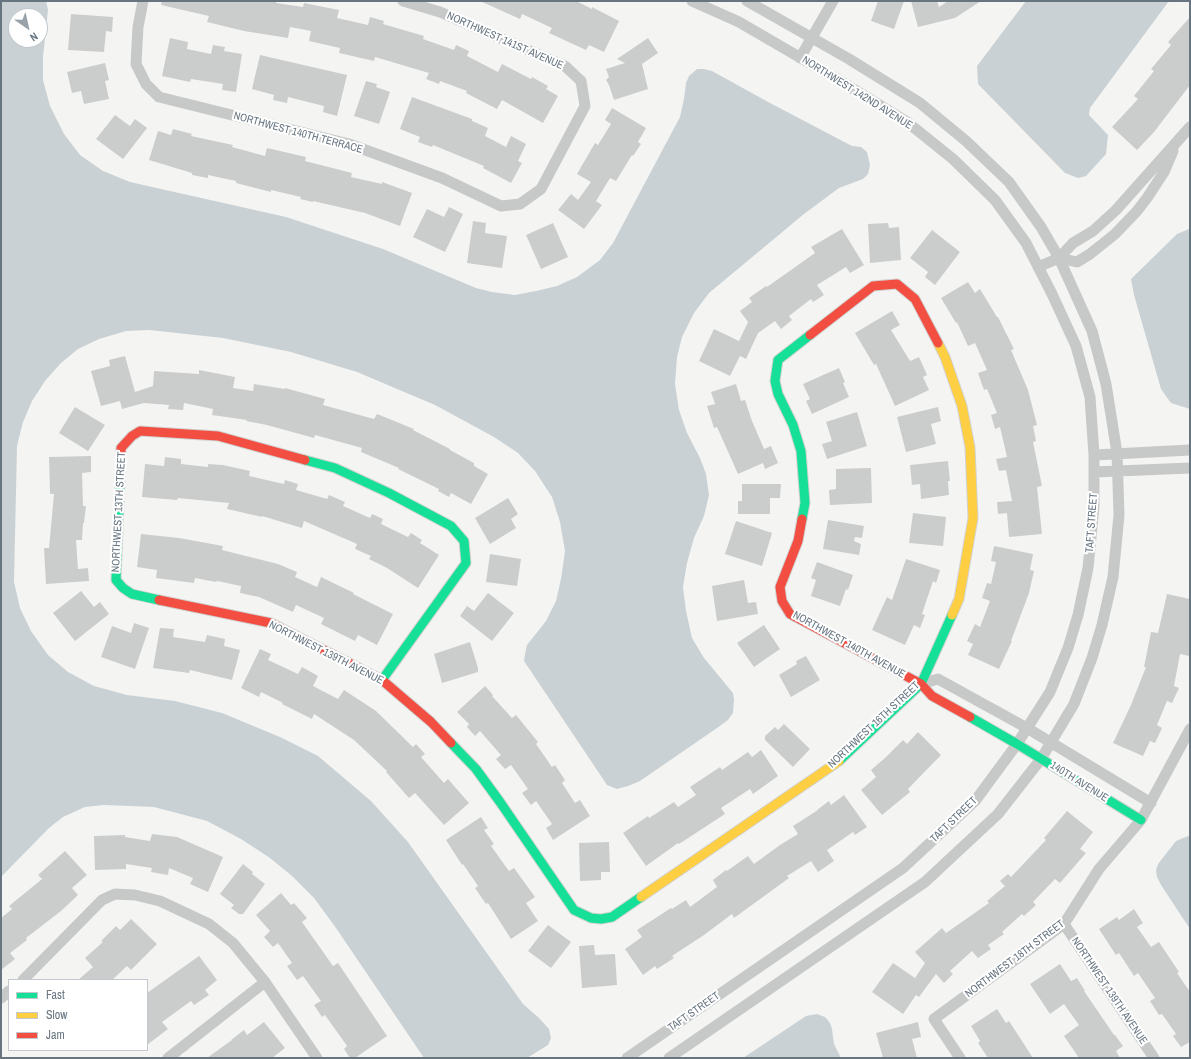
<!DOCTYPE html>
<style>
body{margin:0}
#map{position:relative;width:1191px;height:1059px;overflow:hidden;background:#f4f5f3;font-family:"Archivo Narrow",sans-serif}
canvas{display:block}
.frame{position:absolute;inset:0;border:2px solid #677581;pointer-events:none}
.legend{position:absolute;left:8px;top:979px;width:140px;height:72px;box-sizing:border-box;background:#fff;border:1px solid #c2c8cd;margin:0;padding:5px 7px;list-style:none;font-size:12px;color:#677581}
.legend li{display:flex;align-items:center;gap:8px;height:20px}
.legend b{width:20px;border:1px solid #c2c8cd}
.north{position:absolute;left:8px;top:8px;width:40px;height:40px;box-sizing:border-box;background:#fff;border:1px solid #c2c8cd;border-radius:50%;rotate:146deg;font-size:11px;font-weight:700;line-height:16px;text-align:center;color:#677581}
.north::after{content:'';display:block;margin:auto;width:14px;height:18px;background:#98a2a9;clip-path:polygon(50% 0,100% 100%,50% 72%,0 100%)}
</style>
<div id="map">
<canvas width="1191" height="1059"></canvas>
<div class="frame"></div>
<ul class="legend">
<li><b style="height:5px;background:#16e098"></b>Fast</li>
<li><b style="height:5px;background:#ffcf43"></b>Slow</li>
<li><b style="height:5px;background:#f24e42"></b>Jam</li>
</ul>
<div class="north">N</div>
</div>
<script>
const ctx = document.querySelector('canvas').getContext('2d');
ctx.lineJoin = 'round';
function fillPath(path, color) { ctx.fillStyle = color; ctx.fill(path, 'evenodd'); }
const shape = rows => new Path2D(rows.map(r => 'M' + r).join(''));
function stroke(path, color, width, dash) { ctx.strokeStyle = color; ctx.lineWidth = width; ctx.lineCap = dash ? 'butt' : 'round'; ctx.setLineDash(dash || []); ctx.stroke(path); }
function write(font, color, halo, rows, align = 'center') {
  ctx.font = font + ' "Archivo Narrow",sans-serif'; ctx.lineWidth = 4; ctx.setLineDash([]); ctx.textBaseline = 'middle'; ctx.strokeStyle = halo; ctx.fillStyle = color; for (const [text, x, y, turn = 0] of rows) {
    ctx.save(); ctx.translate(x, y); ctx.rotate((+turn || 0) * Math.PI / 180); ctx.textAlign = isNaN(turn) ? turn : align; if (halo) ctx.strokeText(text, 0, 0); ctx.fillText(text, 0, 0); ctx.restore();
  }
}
const water = shape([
 [1,1,46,1,48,10,43,57,43,80,50,106,64,134,80,155,103,171,130,182,286,217,383,249,476,288,492,292,515,295,536,291,557,286,577,277,600,260,613,243,680,117,684,99,686,83,689,76,697,69,704,69,712,71,770,103,852,146,861,147,867,152,870,165,868,174,863,179,839,188,804,214,709,293,694,313,682,337,677,357,675,384,679,410,687,433,700,458,706,474,709,495,704,516,694,538,687,563,683,587,686,611,692,638,704,658,733,693,734,700,733,713,728,720,717,728,640,781,628,786,617,789,607,785,524,661,525,654,527,645,546,621,556,601,561,579,565,551,560,522,552,497,535,471,518,453,494,437,435,405,357,372,291,352,223,338,149,330,126,331,99,339,78,349,61,363,45,381,32,401,23,422,17,446,14,582,20,608,31,631,48,655,68,672,94,686,127,695,175,701,222,713,280,737,318,756,371,801,408,842,523,1004,539,1018,549,1029,551,1038,548,1045,527,1058,424,1058,336,928,314,898,292,876,270,858,241,839,207,821,154,807,104,805,85,807,63,817,49,828,1,877],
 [16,16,40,16,40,40,16,40],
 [1026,1,1169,1,1090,108,1089,115,1108,135,1106,154,1086,176,1078,178,1065,173,978,84,977,66],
 [1189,229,1190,230,1190,409,1171,403,1161,389,1134,295,1131,279,1177,234],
 [1188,836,1190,836,1190,929,1161,885,1157,877,1156,870,1158,864,1176,841],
 [817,1014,825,1017,830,1023,832,1029,834,1044,841,1058,743,1058,806,1016]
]);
const building = shape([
 [162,1,276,1,276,3,303,7,304,3,339,10,337,18,368,25,370,17,384,21,383,24,424,36,423,39,454,50,456,45,469,51,467,56,498,72,502,64,531,79,532,77,548,86,546,89,558,96,543,123,502,100,497,109,466,93,467,91,440,81,439,84,426,79,429,73,375,57,374,61,339,53,340,48,309,41,311,31,290,27,288,38,244,31,207,22,209,16,161,5],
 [480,1,576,1,592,9,592,7,619,21,604,52,589,45,586,50,549,33,552,28,522,14,520,19],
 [878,1,904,1,894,29,871,21],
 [911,1,937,1,939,7,948,1,981,1,955,18,918,27],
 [71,14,113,17,112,32,106,31,104,52,68,50],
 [1190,17,1190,85,1154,132,1137,150,1112,127,1138,99,1134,96,1154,71,1151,69,1171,45,1168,42],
 [170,38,188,42,187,49,211,54,213,45,225,47,224,51,242,54,236,92,222,90,223,84,191,79,190,82,162,76],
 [648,38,658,53,642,64,648,89,614,100,609,85,606,80,609,77,606,69,625,63,617,59],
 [260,55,347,75,337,116,323,112,324,106,288,97,287,103,273,100,274,95,252,89],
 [105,63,109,80,105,81,109,99,84,104,81,91,72,93,67,72],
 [366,81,377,84,376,87,390,92,379,124,354,116],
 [412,97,472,119,472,121,488,128,485,136,506,147,511,136,526,144,518,161,522,163,511,183,483,168,484,166,433,145,432,147,418,142,420,137,400,129],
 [612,108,646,128,638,142,641,144,633,156,632,155,616,181,610,178,596,201,602,205,584,229,558,210,571,194,578,200,591,182,577,174,595,143,598,145,611,124,605,120],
 [115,115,130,126,135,119,147,128,123,159,96,139],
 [173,129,192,134,191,136,233,145,232,147,265,156,267,148,306,157,305,161,352,173,351,177,382,184,382,182,412,193,400,226,365,213,313,201,313,202,300,199,301,197,271,190,271,192,236,183,236,181,208,175,208,178,192,175,192,173,149,160,158,131,171,135],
 [449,207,463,214,445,252,413,237,427,209,444,217],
 [473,221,486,223,485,233,507,236,502,268,467,263],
 [553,223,568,257,541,269,526,235],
 [888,223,889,228,899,227,901,260,870,263,868,224],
 [842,229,864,265,850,273,846,267,817,285,824,295,813,302,811,299,789,316,792,320,781,329,775,321,758,333,746,359,740,356,730,376,699,361,714,329,739,341,748,322,740,311,752,302,749,298,766,286,767,287,815,253,811,247],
 [932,230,960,252,935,285,925,277,928,272,910,258],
 [968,282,975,293,980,289,997,317,998,317,1014,349,1011,350,1028,390,1037,425,1033,426,1036,441,1033,442,1042,486,1037,487,1042,534,1009,537,1007,513,998,514,997,502,1012,501,1006,470,999,471,996,459,1007,457,1000,427,995,429,991,415,997,413,987,389,984,390,978,373,987,370,975,343,968,346,957,322,956,323,941,298],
 [892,311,900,325,891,330,910,361,919,357,927,375,923,377,929,390,895,406,876,364,874,365,855,333],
 [125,356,135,392,153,386,154,371,199,374,199,370,235,377,233,388,253,391,254,384,285,389,285,388,325,399,323,405,374,419,377,414,414,429,413,430,450,449,450,450,474,463,474,466,488,474,471,504,451,493,449,497,438,491,439,489,398,469,399,468,361,452,362,448,315,435,314,438,267,425,246,421,247,420,212,415,213,409,184,403,183,410,168,409,169,405,144,403,122,409,120,401,101,406,91,371,110,366,109,360],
 [839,368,845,382,843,383,849,397,812,414,806,401,810,399,803,384],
 [736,384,741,401,745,400,752,421,764,449,771,446,778,463,765,469,763,463,738,474,717,427,714,428,707,406,715,404,711,392],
 [75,407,105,425,88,451,59,433],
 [938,407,941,421,931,424,936,444,906,452,897,417],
 [857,412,867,446,827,459,822,444,832,441,826,422],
 [91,456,91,472,82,473,83,506,86,506,84,523,83,523,82,540,76,540,78,569,88,568,89,581,46,584,44,548,49,548,54,494,50,494,49,457],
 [165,457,181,459,181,464,208,467,208,464,223,465,250,471,249,476,284,484,285,480,298,484,296,490,327,499,329,495,345,502,343,506,370,518,372,514,383,519,381,524,408,537,411,533,422,540,420,543,439,555,418,588,387,568,369,559,371,556,355,549,357,544,304,521,302,528,262,516,262,517,227,509,229,503,178,498,177,500,142,497,145,464,164,466],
 [948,461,950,481,948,481,949,495,921,499,920,484,912,485,910,465],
 [871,468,872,503,830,505,829,490,836,489,836,469],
 [742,484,781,484,780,498,770,498,770,514,738,514,738,501,742,501],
 [508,498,518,514,511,519,516,528,490,544,475,518],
 [913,513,946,517,943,546,909,543],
 [828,520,864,526,862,538,855,537,854,541,861,544,859,555,823,549],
 [736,521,772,533,762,566,725,554],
 [141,534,179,538,223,546,222,550,278,564,297,572,295,577,317,587,321,577,354,593,353,594,393,614,377,645,358,635,355,641,321,624,324,618,296,605,293,612,259,597,240,593,241,586,217,581,216,582,195,578,194,583,156,578,157,570,137,567],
 [994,546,1033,554,1030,570,1034,571,1029,593,1011,641,1012,641,999,669,968,655,973,644,967,641,975,624,980,627,990,601,982,598,987,583,991,584,996,562,991,561],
 [490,554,521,559,517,586,486,582],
 [906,559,940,570,936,583,933,581,922,614,925,615,920,628,914,625,905,645,872,630,887,597,892,600],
 [817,562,853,575,848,590,846,589,840,606,811,596,816,580,811,578],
 [744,580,748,603,756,602,758,614,717,621,712,586],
 [81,591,94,607,100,602,109,614,75,641,53,613],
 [488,593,514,613,492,641,460,616,467,606,474,611],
 [1167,594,1190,599,1190,650,1189,656,1180,654,1174,686,1179,688,1172,703,1167,701,1157,725,1162,728,1155,743,1150,741,1143,756,1113,743,1131,705,1146,667,1144,667,1151,632,1158,633],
 [134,623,149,628,135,669,101,657,112,626,131,633],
 [764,625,780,649,754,667,737,643],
 [160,628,174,629,173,637,205,642,207,635,225,639,224,646,240,650,232,680,190,670,189,673,153,668],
 [470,642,478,668,478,672,442,683,434,654],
 [260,649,271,654,268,660,298,674,302,667,318,676,313,686,338,699,344,690,376,711,413,747,416,744,425,754,421,757,444,783,448,779,469,803,444,825,415,793,409,798,386,772,387,771,354,740,314,714,312,719,282,704,283,703,261,692,259,697,241,688],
 [806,656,820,680,791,697,779,675,797,664,796,661],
 [485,686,493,695,492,696,512,718,516,715,538,742,536,744,552,767,555,765,565,780,562,783,575,803,580,800,590,816,553,840,546,828,552,824,536,801,531,805,522,793,528,789,511,765,505,769,496,759,501,755,480,731,475,736,467,727,469,724,457,712],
 [784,724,810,749,793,767,765,740,765,736,775,727,778,730],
 [918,732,941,755,908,789,910,792,882,815,861,790,876,777,871,770,885,758,903,740,907,744],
 [761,750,778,776,753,794,750,789,721,808,725,814,679,844,678,843,646,866,623,833,648,816,649,818,674,802,678,807,696,795,690,787,720,767,722,770,748,752,752,757],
 [844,795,867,827,855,835,853,832,827,850,834,861,818,872,811,861,787,876,789,878,734,918,732,914,704,935,672,956,674,958,657,969,655,966,643,975,625,949,642,937,637,930,671,908,672,909,686,900,690,907,717,887,713,880,726,870,727,871,748,856,754,864,780,845,798,834,793,826,818,810,817,810,829,801,831,805],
 [1067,811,1093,832,1080,849,1086,853,1060,883,1055,879,1033,902,1036,905,1024,916,1022,914,1002,932,1004,934,988,945,991,949,978,958,972,951,950,971,953,974,944,983,936,974,919,997,916,995,903,1014,872,992,893,963,915,978,925,963,915,952,942,928,946,933,989,903,987,901,1005,886,1000,881,1008,874,1011,877,1046,840,1044,838],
 [481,817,488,828,484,830,494,844,491,846,509,871,514,868,535,897,526,903,538,921,511,939,488,903,486,904,475,888,478,886,463,864,462,865,446,840],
 [152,834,177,837,223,857,208,892,190,884,193,878,169,868,168,875,151,872,152,868,126,864,126,869,95,870,94,836,125,835,125,837,150,841],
 [609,842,610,872,601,872,601,880,580,881,579,843],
 [65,851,87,875,72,888,78,895,61,911,26,938,27,940,10,953,15,959,1,970,1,918,12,909,9,906,42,879,38,875],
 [243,864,253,872,252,874,265,884,243,914,239,914,231,908,234,905,220,894],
 [281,893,291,905,294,903,307,918,302,922,333,966,338,963,387,1036,355,1058,350,1058,344,1049,347,1046,325,1015,322,1017,314,1005,321,1001,303,976,297,980,287,966,292,963,278,943,273,947,264,937,270,931,256,915],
 [1134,909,1143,923,1137,927,1151,947,1159,942,1179,972,1177,973,1190,992,1190,1042,1181,1047,1173,1036,1176,1034,1162,1014,1159,1015,1150,1001,1155,998,1138,973,1134,976,1119,953,1116,955,1099,929,1117,917,1119,920],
 [131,919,157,944,131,970,127,966,112,980,78,980,93,967,85,958,103,942,101,941,116,926,120,930],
 [548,925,571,942,551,968,528,951],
 [594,945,595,955,615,954,617,985,582,988,579,946],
 [199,956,217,980,205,990,209,995,194,1005,191,1001,162,1022,168,1029,147,1045,147,993],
 [1060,964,1071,981,1077,978,1085,991,1084,991,1114,1035,1115,1035,1123,1046,1116,1051,1120,1058,1079,1058,1064,1036,1079,1025,1064,1004,1050,1014,1030,984],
 [997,1009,1006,1023,1009,1021,1033,1058,988,1058,978,1043,980,1041,971,1026],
 [264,1022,285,1048,272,1058,207,1058,232,1040,231,1040,244,1030,247,1035],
 [918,1022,921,1037,912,1039,917,1058,883,1058,876,1033]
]);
const street = shape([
 [143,1,138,27,136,64,146,84,159,97,349,144,442,178,501,206,520,204,541,189,585,106,581,81,565,66,440,12,403,1],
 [800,58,833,1],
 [1059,258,1077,262,1090,254,1115,234,1137,211,1147,198,1164,172,1173,151],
 [1038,267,1059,258,1073,243,1093,231,1116,210,1190,127],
 [1094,455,1190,450],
 [1094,472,1190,468],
 [921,684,938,679,1027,728,1151,803],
 [1064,924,1154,1058],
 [23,980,102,900,115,894,135,895,160,901,209,924,233,943,265,982,317,1058],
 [1,998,9,991],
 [168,1058,265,982],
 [627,1058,903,868,975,801,1017,744,1050,692,1068,648,1078,615,1088,568,1094,506,1094,455,1090,397,1076,346,1052,294,1026,243,995,200,953,159,907,122,837,79,739,22,692,1],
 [669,1058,925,882,998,814,1041,759,1074,704,1092,658,1102,625,1113,577,1119,515,1117,453,1106,384,1092,331,1059,258,1041,227,1009,182,966,141,920,103,849,59,747,1],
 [960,1058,934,1019,1064,924,1099,869,1141,820,1190,729]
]);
const fast = shape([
 [121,454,116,580,123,588,132,594,159,600],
 [305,460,335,468,389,493,451,526,464,541,466,563,382,680],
 [802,519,805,503,801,451,793,425,778,394,775,381,778,360,810,335],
 [970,717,1017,744,1141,820],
 [451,743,476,769,500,802,574,910,591,918,601,919,612,917,641,897],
 [839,761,921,684,952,615]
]);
const slow = shape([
 [938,343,945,357,962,406,970,447,973,518,959,599,952,615],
 [641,897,839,761]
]);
const jam = shape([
 [810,335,873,286,897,284,915,299,938,343],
 [121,454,121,448,132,436,140,431,218,436,305,460],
 [802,519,798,541,780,587,782,601,790,614,921,684,932,696,970,717],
 [159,600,271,623,382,680,431,722,451,743]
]);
const streetNames = [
 ["NORTHWEST 141ST AVENUE",505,41,24],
 ["NORTHWEST 142ND AVENUE",857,93,32],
 ["NORTHWEST 140TH TERRACE",298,133,15],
 ["NORTHWEST 13TH STREET",119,512,-87],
 ["TAFT STREET",1092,523,-86],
 ["NORTHWEST 140TH AVENUE",849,645,29],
 ["NORTHWEST 139TH AVENUE",326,653,27],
 ["NORTHWEST 16TH STREET",874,725,-43],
 ["140TH AVENUE",1079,782,32],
 ["TAFT STREET",954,820,-44],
 ["NORTHWEST 18TH STREET",1015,959,-37],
 ["NORTHWEST 139TH AVENUE",1109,991,56],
 ["TAFT STREET",694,1012,-35]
];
fillPath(water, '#cad1d4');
fillPath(building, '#cbcdcd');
stroke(fast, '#d1d2d2', 11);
stroke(slow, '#d1d2d2', 11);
stroke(jam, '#d1d2d2', 11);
stroke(street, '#c7c9c9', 11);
stroke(fast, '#16e098', 9);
stroke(slow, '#ffcf43', 9);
stroke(jam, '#f24e42', 9);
write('11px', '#677581', '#fff', streetNames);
</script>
